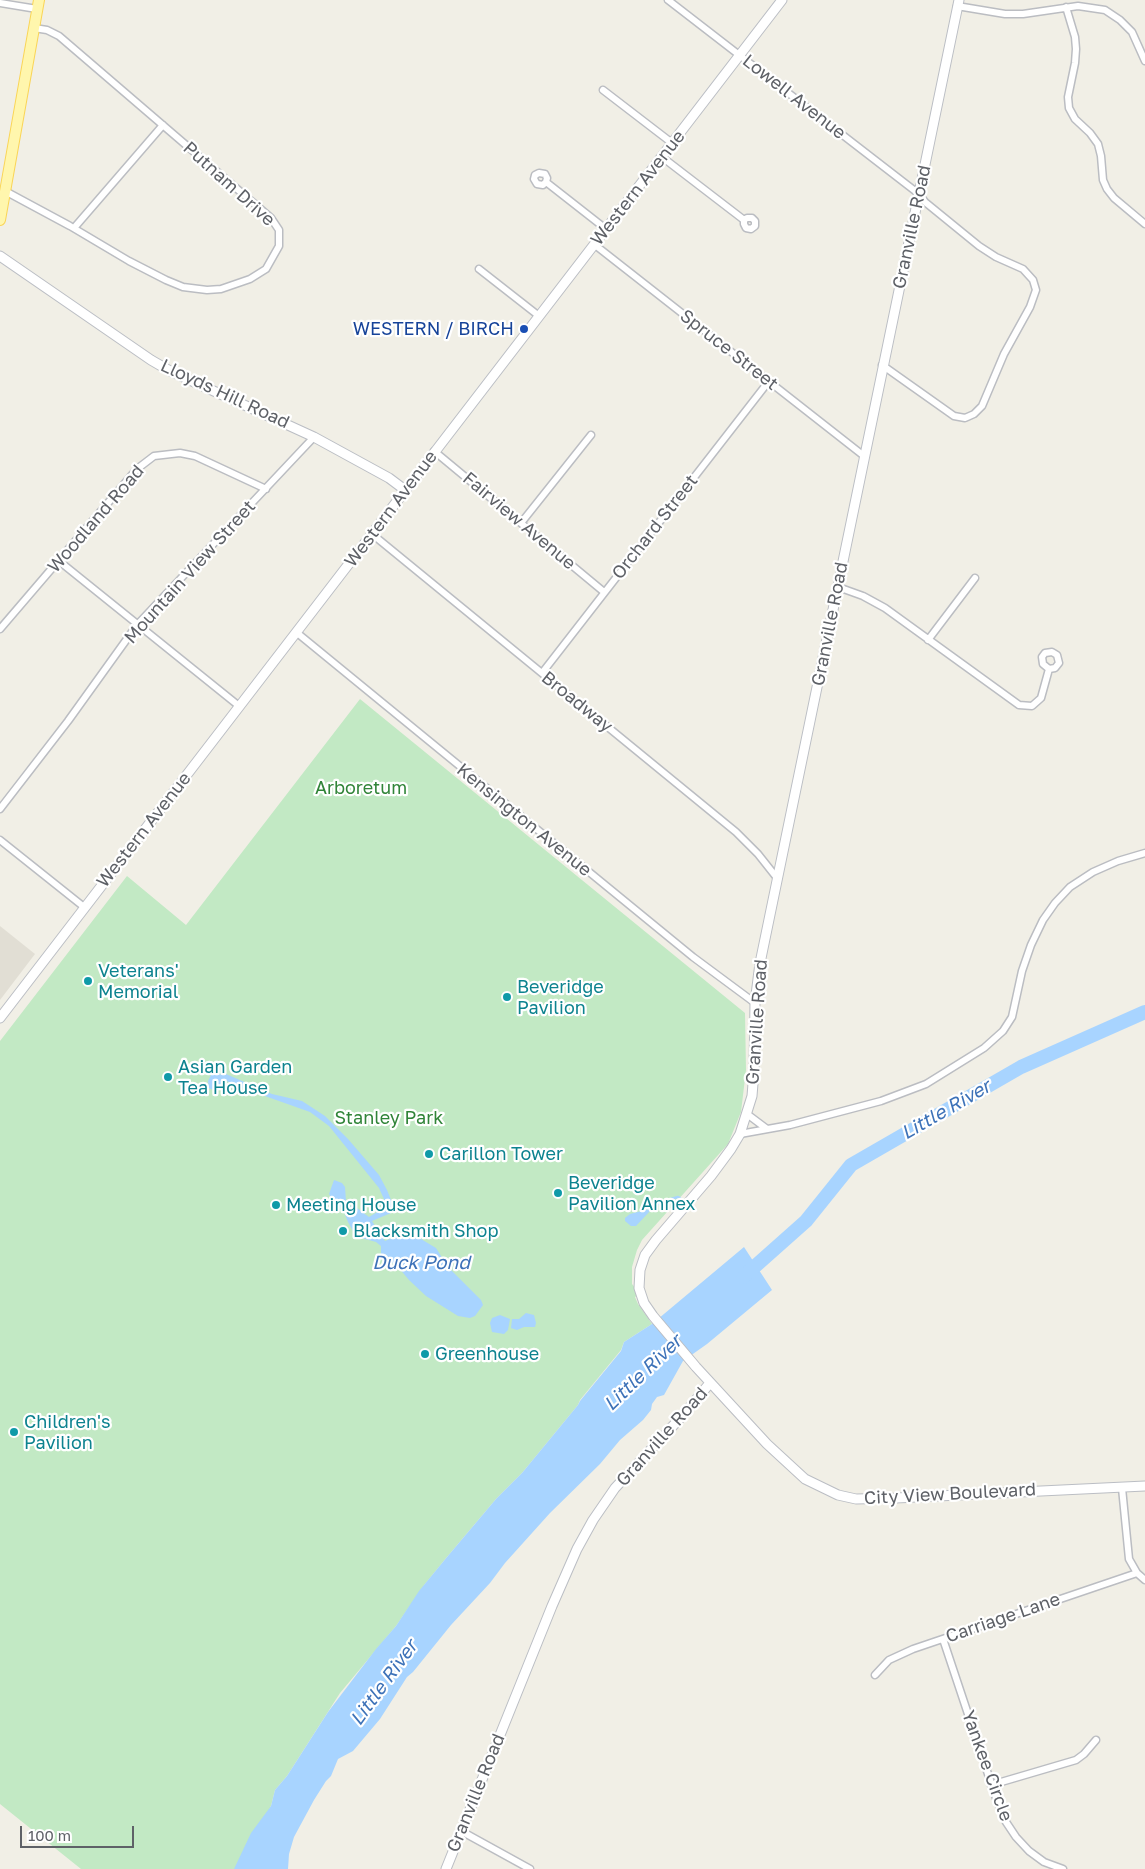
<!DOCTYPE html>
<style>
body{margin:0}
#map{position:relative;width:1145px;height:1869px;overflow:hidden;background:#f1efe6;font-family:"Golos Text",sans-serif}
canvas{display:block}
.scale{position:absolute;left:20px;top:1826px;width:114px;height:22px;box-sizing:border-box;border:2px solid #5e6167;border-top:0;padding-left:6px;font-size:15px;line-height:18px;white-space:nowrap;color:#5e6167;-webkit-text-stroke:4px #fff;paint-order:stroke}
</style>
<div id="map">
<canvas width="1145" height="1869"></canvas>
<div class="scale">100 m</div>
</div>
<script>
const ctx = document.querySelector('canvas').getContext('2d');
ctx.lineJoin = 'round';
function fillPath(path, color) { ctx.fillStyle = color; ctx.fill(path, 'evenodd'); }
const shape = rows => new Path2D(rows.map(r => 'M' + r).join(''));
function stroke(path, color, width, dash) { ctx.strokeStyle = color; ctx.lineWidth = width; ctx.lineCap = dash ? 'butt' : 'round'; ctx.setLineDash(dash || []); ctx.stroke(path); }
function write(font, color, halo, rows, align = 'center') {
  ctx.font = font + ' "Golos Text",sans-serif'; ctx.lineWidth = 4.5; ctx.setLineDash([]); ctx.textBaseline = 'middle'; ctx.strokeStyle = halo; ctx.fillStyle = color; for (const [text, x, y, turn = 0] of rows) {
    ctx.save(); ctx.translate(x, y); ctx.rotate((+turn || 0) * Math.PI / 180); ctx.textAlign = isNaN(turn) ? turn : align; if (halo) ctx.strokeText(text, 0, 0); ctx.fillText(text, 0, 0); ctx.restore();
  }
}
const education = shape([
 [0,926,35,954,0,1000]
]);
const green = shape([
 [360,699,745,1013,746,1070,741,1112,728,1144,642,1240,637,1250,632,1267,632,1284,640,1294,635,1297,638,1304,652,1324,624,1342,621,1350,580,1400,578,1405,522,1473,496,1499,447,1557,425,1584,396,1626,340,1693,287,1776,275,1790,271,1806,238,1869,81,1869,0,1804,0,1041,127,876,186,925]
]);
const water = shape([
 [226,1074,272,1094,302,1101,325,1116,348,1139,379,1175,387,1190,394,1207,391,1213,372,1221,381,1236,385,1241,402,1234,421,1239,436,1248,448,1267,481,1300,483,1305,475,1316,470,1318,458,1316,426,1296,409,1280,399,1268,381,1254,381,1246,376,1242,358,1237,354,1233,348,1222,344,1212,345,1211,332,1199,329,1194,334,1180,342,1183,345,1187,346,1201,350,1207,352,1205,357,1208,369,1217,387,1206,379,1188,329,1126,310,1112,231,1084,227,1081,223,1088,215,1091,209,1088,208,1081,211,1075],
 [649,1209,650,1211,636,1226,631,1226,625,1221,625,1218,630,1214],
 [744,1247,772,1290,707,1344,683,1361,664,1395,657,1397,652,1404,651,1410,643,1420,620,1440,600,1464,550,1513,505,1563,490,1583,451,1625,413,1672,407,1677,380,1719,353,1751,338,1759,331,1776,326,1781,314,1800,294,1837,289,1854,288,1869,234,1869,251,1833,271,1806,275,1790,287,1776,328,1712,376,1649,396,1626,419,1591,447,1557,496,1499,522,1473,578,1405,580,1401,621,1351,624,1342,652,1324],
 [526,1313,534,1315,536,1323,535,1327,524,1327,517,1330,511,1328,512,1319,519,1319],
 [500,1315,510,1319,508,1330,504,1334,492,1332,490,1323,492,1318]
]);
const stream = shape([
 [650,1209,664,1201,678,1197,680,1198]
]);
const river = shape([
 [743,1277,806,1221,851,1165,1021,1067,1145,1012]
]);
const street = shape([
 [668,0,919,194,925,202,979,246,996,257,1023,269,1033,280,1036,290,1030,307,1004,354,982,406,974,414,965,418,954,416,882,365],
 [0,3,37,9],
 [957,6,1005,14,1023,14,1078,6,1105,10,1120,20,1132,32,1145,61],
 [1066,7,1075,37,1076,49,1075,63,1068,97,1069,108,1075,119,1090,133,1098,144,1101,156,1103,180,1107,189,1114,198,1145,224],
 [603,90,672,143],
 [662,157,744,220,744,224,746,228,751,229,755,226,755,221,752,218,747,218,744,220],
 [546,182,543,185,537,184,534,179,535,175,539,173,545,174,547,178,546,182,606,229],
 [5,191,70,226,129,261,166,280,183,287,207,290,221,289,250,279,266,269,279,246,279,230,271,218,59,36,47,30,34,28],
 [74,228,163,125],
 [595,245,864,456],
 [479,269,539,316],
 [434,451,604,592],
 [521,523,591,435],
 [372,534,736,832,758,854,777,878],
 [59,561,239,706],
 [838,587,863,596,885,608,1019,705,1032,706,1041,698,1049,669,1043,664,1042,657,1045,653,1052,652,1057,655,1059,663,1055,668,1049,669],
 [0,629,137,469,154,456,180,453,195,456,266,489],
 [296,632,693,957,755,1003],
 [928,640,975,578],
 [542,673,769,381],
 [0,809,68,721,137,625,314,437],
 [0,840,84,907],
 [747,1114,767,1129],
 [740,1134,790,1125,881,1101,926,1084,984,1048,1003,1031,1012,1017,1022,971,1031,945,1043,920,1055,903,1070,887,1093,872,1118,861,1145,853],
 [1122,1488,1129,1559,1137,1573,1145,1580],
 [943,1639,996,1798,1006,1822,1016,1837,1029,1851,1044,1862,1063,1869],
 [875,1675,889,1660,913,1649,1137,1573],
 [991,1785,1076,1760,1084,1754,1096,1740],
 [461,1831,530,1869]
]);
const secondary = shape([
 [959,0,760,963,755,1003,754,1071,752,1096,740,1134,731,1149,711,1176,656,1240,645,1255,640,1270,639,1288,644,1303,653,1316,696,1367,767,1444,805,1479,838,1495,856,1499,896,1498,1145,1486],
 [0,256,151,360,170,371,314,437,389,478,405,490],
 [0,1018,782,0],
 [446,1869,552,1606,577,1549,593,1520,615,1488,684,1414,710,1383]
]);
const primary = shape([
 [0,220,39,0]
]);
const markers = [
 [524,329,5,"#1a4fb4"],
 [88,981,5,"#0f9aa8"],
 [507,997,5,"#0f9aa8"],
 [168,1077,5,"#0f9aa8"],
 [429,1154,5,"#0f9aa8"],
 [558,1193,5,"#0f9aa8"],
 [276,1205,5,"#0f9aa8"],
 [343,1231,5,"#0f9aa8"],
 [425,1354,5,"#0f9aa8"],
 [14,1432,5,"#0f9aa8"]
];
const streetNames = [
 ["Lowell Avenue",794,97,38],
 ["Putnam Drive",229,184,42],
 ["Western Avenue",638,188,-52],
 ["Granville Road",912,227,-78],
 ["Spruce Street",729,350,38],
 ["Lloyds Hill Road",225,394,25],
 ["Western Avenue",391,509,-53],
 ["Woodland Road",96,519,-49],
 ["Fairview Avenue",519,521,40],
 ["Orchard Street",655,527,-52],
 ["Mountain View Street",190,572,-48],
 ["Granville Road",830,624,-79],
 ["Broadway",577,702,39],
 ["Kensington Avenue",524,820,39],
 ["Western Avenue",144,830,-52],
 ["Granville Road",757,1022,-86],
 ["Granville Road",662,1437,-48],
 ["City View Boulevard",950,1494,-3],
 ["Carriage Lane",1003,1618,-19],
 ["Yankee Circle",987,1766,70],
 ["Granville Road",476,1793,-68]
];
const transitNames = [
 ["WESTERN / BIRCH",514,329]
];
const parkNames = [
 ["Arboretum",361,788],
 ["Stanley Park",389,1118]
];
const cultureNames = [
 ["Veterans'",98,971],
 ["Memorial",98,992],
 ["Beveridge",517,987],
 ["Pavilion",517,1008],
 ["Asian Garden",178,1067],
 ["Tea House",178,1088],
 ["Carillon Tower",439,1154],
 ["Beveridge",568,1183],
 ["Pavilion Annex",568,1204],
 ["Meeting House",286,1205],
 ["Blacksmith Shop",353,1231],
 ["Greenhouse",435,1354],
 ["Children's",24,1422],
 ["Pavilion",24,1443]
];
const waterNames = [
 ["Little River",946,1110,-30],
 ["Duck Pond",421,1263],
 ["Little River",643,1373,-44],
 ["Little River",384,1683,-54]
];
fillPath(education, '#e1ded4');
fillPath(green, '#c2e9c4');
fillPath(water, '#a8d4ff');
stroke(stream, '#a8d4ff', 2.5);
stroke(river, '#a8d4ff', 14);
stroke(street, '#bbbdc2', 9);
stroke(secondary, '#bbbec4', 11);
stroke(primary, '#fad556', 12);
stroke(street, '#fff', 6);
stroke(secondary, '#fff', 9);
stroke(primary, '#fff6ad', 10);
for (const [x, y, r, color] of markers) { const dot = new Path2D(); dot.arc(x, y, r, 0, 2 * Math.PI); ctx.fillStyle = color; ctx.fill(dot); stroke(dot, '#fff', 2); }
write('18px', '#5e6167', '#fff', streetNames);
write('18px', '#164399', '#fff', transitNames, 'right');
write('18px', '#308438', '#fff', parkNames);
write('18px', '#0d838f', '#fff', cultureNames, 'left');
write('italic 19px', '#3d72b8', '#fff', waterNames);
</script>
